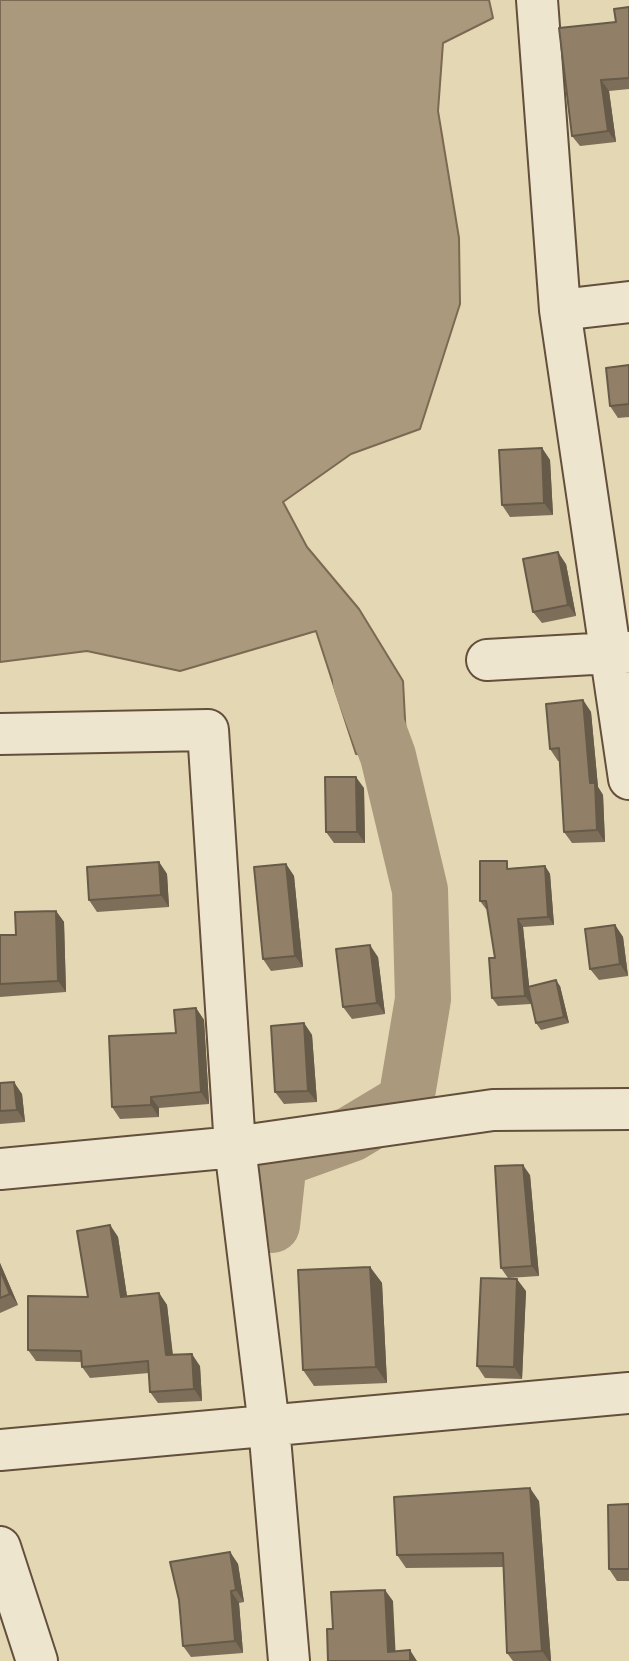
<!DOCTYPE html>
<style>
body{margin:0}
canvas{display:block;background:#e4d7b3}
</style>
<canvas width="629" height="1661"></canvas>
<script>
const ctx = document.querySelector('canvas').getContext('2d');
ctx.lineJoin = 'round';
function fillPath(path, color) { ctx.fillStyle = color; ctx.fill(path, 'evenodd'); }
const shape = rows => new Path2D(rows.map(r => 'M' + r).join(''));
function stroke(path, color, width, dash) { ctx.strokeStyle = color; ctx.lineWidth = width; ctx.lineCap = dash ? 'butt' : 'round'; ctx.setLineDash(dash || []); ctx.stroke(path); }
const water = shape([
 [0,0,489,0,493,18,443,43,438,111,459,238,460,304,420,429,351,454,283,502,307,547,359,609,403,681,407,757,356,754,316,631,180,671,87,651,0,662,0,0]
]);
const river = shape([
 [272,1225,279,1160,351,1134,406,1101,423,999,420,890,388,756,361,683]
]);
const minor = shape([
 [537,0,560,310,629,779],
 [560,310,629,302],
 [487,660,629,652],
 [0,734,208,730,235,1147,269,1426,289,1661],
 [0,1169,235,1147,493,1110,629,1109],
 [0,1450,629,1393],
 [0,1547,37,1661]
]);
const wall = shape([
 [629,7,629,89,609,91,616,142,580,146,572,136,616,22],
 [629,365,629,417,618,418,610,406],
 [542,448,550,460,553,515,510,517,502,505],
 [566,564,576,616,542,623,533,612],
 [583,700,591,712,598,787,603,795,605,842,572,843,564,832,560,761,558,761,550,749],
 [364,788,365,843,334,843,326,832],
 [159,862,167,874,169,907,97,912,89,900],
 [286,864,294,876,303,967,271,971,263,959],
 [545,866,550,874,554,925,523,927,529,986,560,986,569,1023,541,1030,536,1023,530,996,531,1004,498,1006,492,998,495,958,488,909,486,909,480,901,512,868],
 [56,911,64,922,66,992,0,997,0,935,16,935],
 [615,925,623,937,628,976,599,980,590,969],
 [378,957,385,1014,352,1019,343,1007],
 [196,1008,204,1020,209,1104,159,1108,159,1117,120,1119,112,1107],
 [304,1023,312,1035,317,1102,284,1104,275,1092],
 [0,1083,22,1094,25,1122,0,1124],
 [530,1175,539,1276,508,1278,501,1268],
 [110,1225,118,1237,127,1297,159,1293,167,1305,173,1355,200,1366,202,1401,158,1403,150,1392,149,1373,90,1378,82,1367,82,1362,36,1361,28,1350,88,1297],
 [0,1263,18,1305,0,1313],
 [370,1267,382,1283,387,1383,314,1386,303,1370],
 [526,1291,522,1379,485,1378,477,1366],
 [539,1501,551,1661,513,1661,507,1653,504,1567,406,1568,397,1555],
 [629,1504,629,1581,617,1581,609,1569],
 [230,1552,238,1564,244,1602,239,1603,243,1653,191,1657,183,1646,179,1600]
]);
const shadedWall = shape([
 [601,80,609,91,616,142,608,131],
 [542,448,550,460,553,515,544,503],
 [558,552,566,564,576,616,568,605],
 [583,700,591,712,598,787,603,795,605,842,597,830,590,783],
 [356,777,364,788,365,843,357,832],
 [159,862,167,874,169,907,161,895],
 [286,864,294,876,303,967,295,956],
 [545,866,550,874,554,925,548,917],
 [56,911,64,922,66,992,58,981],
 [518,919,523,927,531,1004,525,996],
 [615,925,623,937,628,976,620,964],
 [370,945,378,957,385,1014,377,1003],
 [556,980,560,986,569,1023,564,1017],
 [196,1008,204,1020,209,1104,201,1092],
 [304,1023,312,1035,317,1102,308,1091],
 [14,1082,22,1094,25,1122,17,1110],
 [151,1097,159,1108,159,1117,151,1105],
 [523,1165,530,1175,539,1276,532,1266],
 [110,1225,118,1237,129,1309,121,1297],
 [0,1263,18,1305,10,1294,0,1270],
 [370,1267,382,1283,387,1383,376,1367],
 [517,1279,526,1291,522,1379,514,1367],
 [159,1293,167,1305,174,1367,166,1355],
 [192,1354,200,1366,202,1401,194,1389],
 [530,1488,539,1501,551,1661,549,1661,542,1651],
 [230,1552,238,1564,244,1602,236,1590],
 [385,1590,393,1601,396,1661,388,1652],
 [231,1591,239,1603,243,1653,235,1641],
 [410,1650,417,1661,410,1661]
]);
const building = shape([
 [629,7,629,78,601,80,608,131,572,136,559,28,616,22,614,9,629,7],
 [629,365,629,404,610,406,606,368,629,365],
 [542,448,544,503,502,505,499,450,542,448],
 [558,552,568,605,533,612,523,559,558,552],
 [583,700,590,783,595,783,597,830,564,832,559,748,550,749,546,704,583,700],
 [325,777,356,777,357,832,326,832,325,777],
 [480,861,507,861,507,869,545,866,548,917,518,919,525,996,492,998,489,958,495,958,486,901,480,901,480,861],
 [159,862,161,895,89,900,87,867,159,862],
 [286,864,295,956,263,959,254,867,286,864],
 [56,911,58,981,0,984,0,935,16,935,15,912,56,911],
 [615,925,620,964,590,969,585,929,615,925],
 [370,945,377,1003,343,1007,336,949,370,945],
 [556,980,564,1017,536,1023,528,987,556,980],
 [196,1008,201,1092,151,1097,151,1105,112,1107,109,1036,176,1033,174,1010,196,1008],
 [304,1023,308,1091,275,1092,271,1026,304,1023],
 [14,1082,17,1110,0,1111,0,1083,14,1082],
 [523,1165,532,1266,501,1268,495,1166,523,1165],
 [110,1225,121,1297,159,1293,166,1355,192,1354,194,1389,150,1392,148,1361,82,1367,81,1351,28,1350,28,1296,88,1297,77,1231,110,1225],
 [370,1267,376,1367,303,1370,298,1270,370,1267],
 [0,1270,10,1294,0,1298,0,1270],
 [481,1278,517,1279,514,1367,477,1366,481,1278],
 [530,1488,542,1651,507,1653,503,1553,397,1555,394,1497,530,1488],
 [629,1504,629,1569,609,1569,608,1505,629,1504],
 [230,1552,236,1590,231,1591,235,1641,183,1646,179,1600,170,1562,230,1552],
 [385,1590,388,1652,410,1650,410,1661,328,1661,327,1629,333,1629,331,1592,385,1590]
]);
fillPath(water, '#aa997d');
stroke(water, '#7c6953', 2);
stroke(river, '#aa997d', 56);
stroke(minor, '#634f3c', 44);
stroke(minor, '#ede5ce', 40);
fillPath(wall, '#7d6e59');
fillPath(shadedWall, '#665a48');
fillPath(building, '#918067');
stroke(building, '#665a48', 2);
</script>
